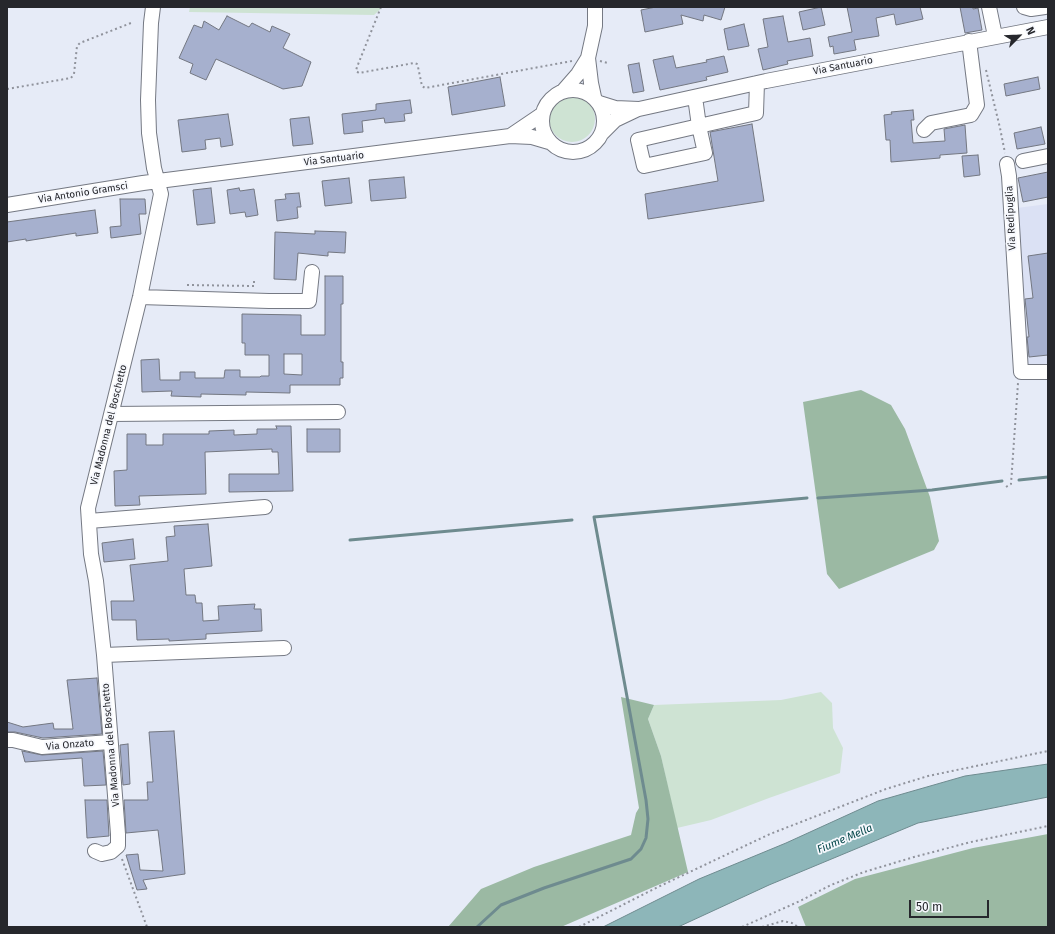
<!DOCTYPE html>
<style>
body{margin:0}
#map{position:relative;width:1055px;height:934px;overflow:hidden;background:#e6ebf7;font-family:"Fira Sans",sans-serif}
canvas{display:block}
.frame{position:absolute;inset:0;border:8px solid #26272c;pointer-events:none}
.north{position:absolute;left:999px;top:16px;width:40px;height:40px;-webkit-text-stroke:3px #f6f8fd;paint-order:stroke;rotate:66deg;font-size:11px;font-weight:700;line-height:16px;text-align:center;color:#26272c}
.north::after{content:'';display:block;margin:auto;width:14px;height:18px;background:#26272c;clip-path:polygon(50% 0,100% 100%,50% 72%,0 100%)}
.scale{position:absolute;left:909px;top:900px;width:80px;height:18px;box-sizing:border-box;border:2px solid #26272c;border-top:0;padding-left:5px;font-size:12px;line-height:14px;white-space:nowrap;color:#26272c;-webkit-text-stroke:3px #f6f8fd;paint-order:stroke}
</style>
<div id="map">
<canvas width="1055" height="934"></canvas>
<div class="frame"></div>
<div class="north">N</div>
<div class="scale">50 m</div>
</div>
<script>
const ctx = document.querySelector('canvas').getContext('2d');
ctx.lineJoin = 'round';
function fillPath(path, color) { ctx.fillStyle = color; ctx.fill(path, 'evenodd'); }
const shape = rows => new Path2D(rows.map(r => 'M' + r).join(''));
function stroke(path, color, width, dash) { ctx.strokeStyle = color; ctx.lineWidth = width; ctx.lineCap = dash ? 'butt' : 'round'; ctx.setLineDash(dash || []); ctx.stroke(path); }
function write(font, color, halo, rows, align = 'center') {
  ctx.font = font + ' "Fira Sans",sans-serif'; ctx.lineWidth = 3.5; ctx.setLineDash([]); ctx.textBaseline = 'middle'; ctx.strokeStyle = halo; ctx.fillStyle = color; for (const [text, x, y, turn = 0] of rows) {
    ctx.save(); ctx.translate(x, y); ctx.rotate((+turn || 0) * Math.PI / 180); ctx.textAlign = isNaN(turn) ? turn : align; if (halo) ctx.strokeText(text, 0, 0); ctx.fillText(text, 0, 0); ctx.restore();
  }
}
const built = shape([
 [1048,204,1048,369,1025,369,1017,208]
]);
const green = shape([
 [190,7,383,7,374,15,189,12],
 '549 119a23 23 0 1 1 46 0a23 23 0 1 1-46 0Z',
 [821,692,832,703,833,728,843,748,840,773,769,798,711,820,677,828,661,756,648,719,654,705,781,700]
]);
const forest = shape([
 [861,390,891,405,905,429,930,497,939,541,934,550,839,589,827,574,803,402],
 [621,697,654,705,648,719,661,756,688,872,561,927,448,927,481,889,534,867,631,835,636,813,639,808],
 [1048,834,1048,927,806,927,798,907,855,879,973,848]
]);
const water = shape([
 [1048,764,1048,797,918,823,769,885,678,927,603,927,699,879,786,843,878,801,965,776,1048,764]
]);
const stream = shape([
 [1019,480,1048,477],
 [818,498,932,490,1002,481],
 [350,540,572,520],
 [477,927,501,905,544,888,631,859,641,849,646,838,648,819,646,800,594,517,807,498]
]);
const building = shape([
 [656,7,725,7,721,20,704,15,703,21,681,15,683,24,645,32,641,10,656,7],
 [821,7,825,25,803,30,799,12,821,7],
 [847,7,920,7,923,19,896,25,894,14,876,18,879,36,854,40,856,50,834,54,833,46,830,47,828,37,852,32,847,7],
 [960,7,973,7,973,9,978,8,982,30,965,33,960,7],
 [227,16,249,27,252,23,270,32,272,26,290,34,283,48,311,62,302,86,283,89,216,59,206,80,190,73,193,64,179,58,194,25,202,28,204,21,219,30,227,16],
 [783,16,788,42,810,38,813,56,787,61,788,64,763,70,758,49,768,47,763,19,783,16],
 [744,24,749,46,728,50,724,29,744,24],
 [673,56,676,68,707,62,706,60,724,56,728,72,706,77,707,80,660,90,653,60,673,56],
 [639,63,644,91,633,93,628,65,639,63],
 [500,77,505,106,452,115,448,87,500,77],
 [1038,77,1040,89,1006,96,1004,84,1038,77],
 [410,100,412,113,404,114,405,121,385,123,384,118,362,121,363,132,344,134,342,114,376,110,376,104,410,100],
 [913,110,914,120,911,120,913,143,945,141,944,129,965,125,967,153,940,155,940,158,891,162,890,140,886,140,884,115,892,114,891,112,913,110],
 [228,114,233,145,221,147,220,138,205,140,206,149,182,152,178,120,228,114],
 [309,117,313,144,293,146,290,119,309,117],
 [752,124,764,201,648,219,645,194,718,181,710,132,752,124],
 [1041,127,1045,144,1017,149,1014,133,1041,127],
 [978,155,980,175,964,177,962,156,978,155],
 [1048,172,1048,197,1023,202,1018,178,1048,172],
 [404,177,406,198,371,201,369,180,404,177],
 [349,178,352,203,325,206,322,181,349,178],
 [211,188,215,223,197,225,193,190,211,188],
 [239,188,240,191,254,189,258,215,246,217,245,212,230,214,227,190,239,188],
 [299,193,301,207,297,207,298,218,277,221,275,200,286,199,285,194,299,193],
 [120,199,145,199,146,214,139,214,141,234,111,238,110,227,121,226,120,199],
 [95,210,98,233,76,236,76,233,26,241,26,239,7,242,7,222,95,210],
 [315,231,346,232,345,253,328,252,328,256,298,253,296,280,274,279,275,232,315,234,315,231],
 [1048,253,1048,355,1029,357,1027,337,1029,337,1025,299,1033,298,1028,256,1048,253],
 [325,276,343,276,343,304,341,304,341,362,343,362,343,378,340,378,340,385,290,385,290,393,246,392,246,395,201,394,201,397,171,396,172,391,142,392,141,360,159,359,160,380,180,380,180,372,195,372,195,378,224,378,225,370,240,370,240,377,260,377,261,376,269,376,269,355,245,355,245,343,242,343,242,314,301,315,301,335,325,335,325,276],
 [284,354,302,354,302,375,284,374,284,354],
 [276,426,291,426,293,491,229,492,229,474,279,474,278,452,272,452,272,449,205,452,206,494,139,496,140,505,115,506,114,471,127,470,127,434,146,434,146,445,163,445,163,434,209,434,209,431,234,430,234,435,257,434,257,429,277,429,276,426],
 [307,429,340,429,340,452,307,452,307,429],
 [208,524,212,566,184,569,186,595,195,595,196,603,202,603,203,621,219,620,218,606,255,604,254,609,261,609,262,631,206,634,206,639,169,641,169,639,137,640,136,620,112,620,111,601,134,601,130,565,168,561,166,537,175,536,174,526,208,524],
 [133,539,135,559,104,562,102,543,133,539],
 [97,678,102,734,43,738,15,732,7,732,7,722,23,727,53,723,54,729,73,729,67,680,97,678],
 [174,731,185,874,143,880,147,889,137,890,126,855,138,854,140,870,163,871,158,830,126,833,124,800,148,800,147,782,153,782,149,732,174,731],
 [128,744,130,784,123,785,120,745,128,744],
 [22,751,42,755,103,751,106,785,84,786,82,758,25,762,22,751],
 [85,800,107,800,109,836,87,838,85,800]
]);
const path = shape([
 [381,7,357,67,356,71,359,73,414,63,417,64,418,67,422,86,425,88,572,61],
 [600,61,608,63],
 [986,70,1000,128,1005,153],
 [7,89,71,78,74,74,77,46,80,43,131,23],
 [187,285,254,286,254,281],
 [1006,487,1011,484,1018,383],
 [122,859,147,927],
 [579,927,658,887,770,834,886,789,928,776,1048,751],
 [742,927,800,901,831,885,864,872,914,857,971,842,1048,826],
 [762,927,783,921,792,923,798,927]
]);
const minor = shape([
 [989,7,995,36],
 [1024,7,1031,9,1045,7],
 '542 121a31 31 0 1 1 62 0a31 31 0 1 1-62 0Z',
 [564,90,578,74,588,58],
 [594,97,591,83,588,58,595,26,595,7],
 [695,97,699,126,638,140,644,166,705,153,699,126,756,113,757,83],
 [599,103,615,108,639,109,766,81,1048,27],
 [924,130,931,123,971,115,977,105,969,41],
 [602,133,615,120,636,110],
 [510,136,541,115],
 [1023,161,1048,156],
 [1007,164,1009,176,1021,372,1048,372],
 [7,205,143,183,510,136,532,137,549,142],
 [140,297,269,301,309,301,312,272],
 [111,414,338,412],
 [89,521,265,507],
 [104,655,284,648],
 [7,740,13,740,42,747,110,742],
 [95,851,102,854,111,852,118,846,118,834,104,655,96,581,91,554,88,508,140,297,161,194,154,168,149,133,148,100,151,23,153,7]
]);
const streetNames = [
 ["Via Santuario",843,66,-11],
 ["Via Santuario",334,159,-7],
 ["Via Antonio Gramsci",83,193,-9],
 ["Via Redipuglia",1011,218,-93],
 ["Via Madonna del Boschetto",109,425,-76],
 ["Via Onzato",70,745,-5],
 ["Via Madonna del Boschetto",111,745,-95]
];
const waterNames = [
 ["Fiume Mella",845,839,-23]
];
fillPath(built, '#dbe1f4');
fillPath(green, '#cee3d3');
fillPath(forest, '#9bb9a3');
fillPath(water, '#8db6b9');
stroke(water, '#6e8b8f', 1);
stroke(stream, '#6e8b8f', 3);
fillPath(building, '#a6b0ce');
stroke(building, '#737781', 1);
stroke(minor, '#757983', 16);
stroke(path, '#90939c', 2, [2, 3]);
stroke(minor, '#fff', 14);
write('10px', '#26272c', '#f6f8fd', streetNames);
write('italic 11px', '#05474a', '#f6f8fd', waterNames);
</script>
